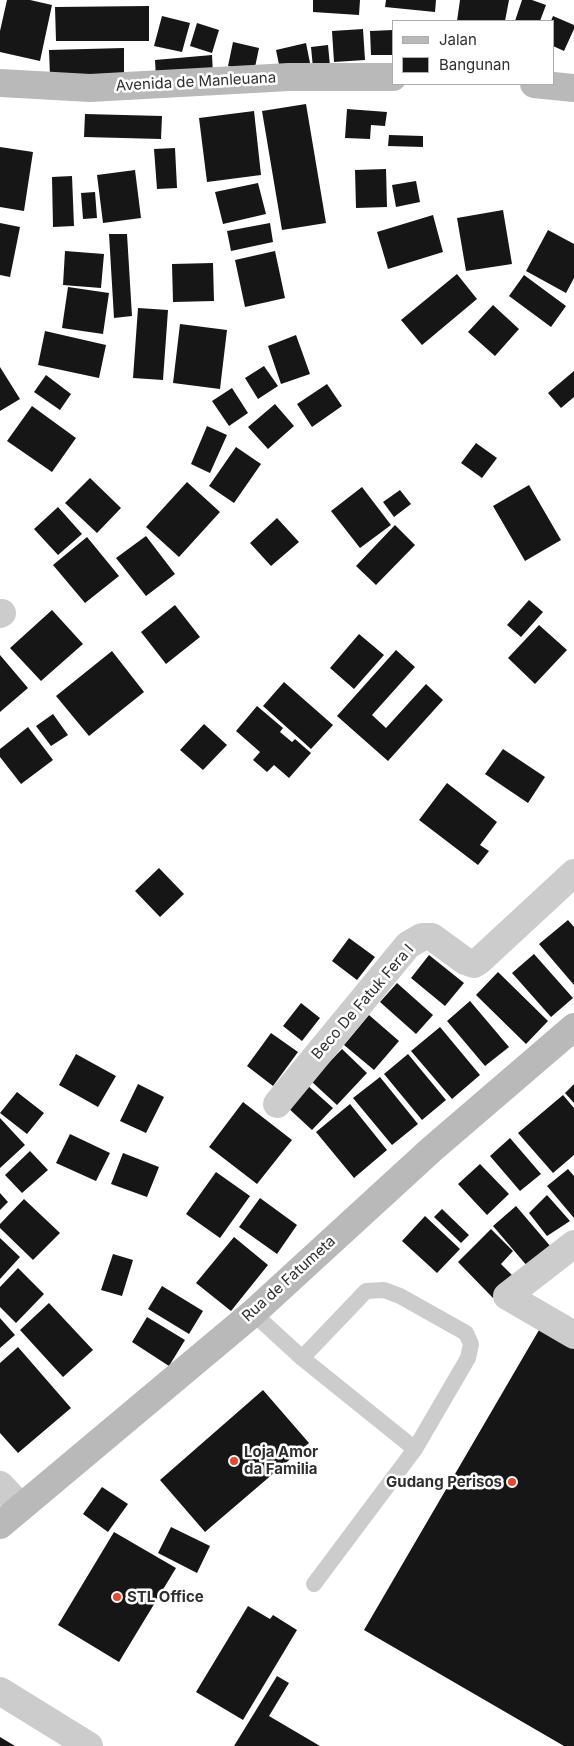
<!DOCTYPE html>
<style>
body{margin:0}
#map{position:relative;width:574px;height:1746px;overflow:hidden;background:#fff;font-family:Inter,sans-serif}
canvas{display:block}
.legend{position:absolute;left:392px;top:20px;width:162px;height:65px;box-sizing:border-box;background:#fff;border:1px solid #acacac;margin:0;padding:6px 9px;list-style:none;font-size:15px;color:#2f2f2f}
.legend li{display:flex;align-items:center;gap:10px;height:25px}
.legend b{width:25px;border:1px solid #acacac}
</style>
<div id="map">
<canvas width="574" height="1746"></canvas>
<ul class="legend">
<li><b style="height:6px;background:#b9b9b9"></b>Jalan</li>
<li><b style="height:14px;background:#161616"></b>Bangunan</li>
</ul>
</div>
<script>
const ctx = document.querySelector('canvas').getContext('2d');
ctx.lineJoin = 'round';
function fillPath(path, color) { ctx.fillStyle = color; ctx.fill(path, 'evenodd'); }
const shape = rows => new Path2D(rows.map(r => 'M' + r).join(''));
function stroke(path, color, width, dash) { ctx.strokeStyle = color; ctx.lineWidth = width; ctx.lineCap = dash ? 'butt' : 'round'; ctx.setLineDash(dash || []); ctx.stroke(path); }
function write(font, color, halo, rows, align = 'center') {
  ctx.font = font + ' Inter,sans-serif'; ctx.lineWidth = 5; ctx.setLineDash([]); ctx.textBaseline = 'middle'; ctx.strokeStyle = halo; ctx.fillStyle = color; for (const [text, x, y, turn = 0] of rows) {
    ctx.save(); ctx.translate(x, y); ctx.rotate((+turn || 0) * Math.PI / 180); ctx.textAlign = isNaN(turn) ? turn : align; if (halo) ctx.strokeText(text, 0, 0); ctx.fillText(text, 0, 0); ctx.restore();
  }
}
const building = shape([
 [7,0,30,0,52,5,40,61,0,52,0,31],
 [313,0,360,0,359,15,313,12],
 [386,0,436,0,435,12,385,7],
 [460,0,509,0,505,21,457,21],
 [522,0,532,0,546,5,540,21,515,21],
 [149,6,149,41,56,41,55,7],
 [162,16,190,23,182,52,154,46],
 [553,16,574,25,574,29,564,51,553,46,553,21,551,21],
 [197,23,219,30,212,53,190,46],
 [363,29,365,60,334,62,332,31],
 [393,30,393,55,371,55,370,31],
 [233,42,259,48,254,72,228,66],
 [306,43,311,68,281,74,276,50],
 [328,45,330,66,313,68,311,47],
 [124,48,124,75,50,77,49,50],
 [212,55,213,74,156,78,155,60],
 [306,104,326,223,282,230,262,111],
 [347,109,387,112,385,126,371,125,370,139,345,138],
 [254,111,261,175,207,182,199,118],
 [85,114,162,116,161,139,84,137],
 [389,135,423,136,423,147,388,146],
 [0,147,33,152,24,211,0,207],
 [175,148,177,188,157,189,154,149],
 [386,169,387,207,356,208,355,170],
 [135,170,141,218,103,223,97,175],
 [72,176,74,226,53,227,52,177],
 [416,181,420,202,396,207,392,185],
 [258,183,266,214,223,224,215,192],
 [95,192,97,218,83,219,81,193],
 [503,210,512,264,466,271,457,218],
 [433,215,443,252,388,269,377,232],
 [0,223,20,227,10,277,0,275],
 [270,223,273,242,231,251,227,231],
 [548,230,574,244,574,278,566,293,526,271],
 [109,234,127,234,132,316,114,318],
 [65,251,104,254,101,288,63,285],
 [275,251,285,298,245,307,235,260],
 [213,263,214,301,173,302,172,264],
 [457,274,477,299,422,345,401,320],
 [524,275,566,306,551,327,509,296],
 [68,287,109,293,103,334,62,328],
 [493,305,519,329,495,356,468,332],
 [138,308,168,310,163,380,133,378],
 [180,324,227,330,220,389,173,383],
 [45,331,106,345,99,378,38,365],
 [296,335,310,374,281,384,268,346],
 [264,366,278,386,258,399,245,378],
 [0,367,20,399,0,411],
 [574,371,574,397,561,408,548,393],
 [46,375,71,394,60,410,34,392],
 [327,384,342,406,312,427,297,404],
 [232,388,248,413,229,426,212,401],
 [275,404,294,426,268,449,248,427],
 [32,406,76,438,52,472,7,441],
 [207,426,227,435,210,473,191,464],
 [476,443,497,458,482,478,461,463],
 [236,447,261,464,234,503,209,486],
 [90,478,121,508,97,533,65,503],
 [187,482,220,512,179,557,146,527],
 [529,485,561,540,525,561,493,506],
 [362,487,391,525,360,548,331,511],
 [400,490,411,504,394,517,383,502],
 [58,507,82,534,58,555,34,529],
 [277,518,299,542,271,566,250,543],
 [395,525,415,545,376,585,356,566],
 [146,536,175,574,146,596,116,558],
 [87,537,119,576,85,603,53,565],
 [529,600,543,612,521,637,507,625],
 [175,605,200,637,166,664,141,632],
 [52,610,83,644,41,681,10,648],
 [539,625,567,650,535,684,508,658],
 [359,634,384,655,354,689,330,668],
 [396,650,415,667,372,715,386,728,426,684,443,700,388,761,337,716],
 [112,651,144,692,89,736,56,696],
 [0,655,28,688,0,712],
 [284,682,333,725,311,749,263,706],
 [257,706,283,728,280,732,292,742,295,739,311,753,289,778,274,765,267,772,253,760,260,752,236,731],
 [53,714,68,735,51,746,36,726],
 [204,724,227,745,203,770,180,750],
 [28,727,53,760,21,784,0,757,0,749],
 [503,749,545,777,528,803,485,774],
 [447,783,497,822,480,845,489,851,478,865,419,820],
 [159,868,184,894,160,917,135,891],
 [568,920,574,927,574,985,539,944],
 [349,938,375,957,357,980,332,961],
 [534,954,573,998,551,1017,512,973],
 [429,955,464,983,445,1006,411,978],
 [498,972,548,1021,526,1044,476,995],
 [397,983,433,1015,416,1034,380,1002],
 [470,1001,509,1047,485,1066,447,1021],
 [301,1003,320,1018,302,1041,283,1026],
 [369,1015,399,1041,374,1070,344,1045],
 [440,1027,480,1075,452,1099,411,1051],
 [271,1033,298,1052,273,1086,247,1066],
 [342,1049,367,1073,337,1105,311,1081],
 [76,1054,116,1076,98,1107,59,1085],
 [408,1054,446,1100,422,1120,384,1074],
 [380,1077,418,1124,392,1145,353,1098],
 [138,1084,164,1097,146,1133,120,1121],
 [306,1084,333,1108,312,1130,286,1106],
 [574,1084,574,1103,565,1093],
 [17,1092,44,1113,27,1134,0,1113],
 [563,1095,574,1108,574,1155,553,1173,518,1133],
 [243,1102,292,1140,257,1184,209,1147],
 [350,1104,387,1150,354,1178,316,1132],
 [0,1118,25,1145,0,1168],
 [70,1134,110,1153,96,1181,56,1163],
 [510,1138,541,1174,520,1191,490,1156],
 [30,1151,48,1170,22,1193,5,1175],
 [123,1153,159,1167,147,1197,111,1184],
 [480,1164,509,1194,487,1215,458,1184],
 [568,1169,574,1176,574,1218,547,1186],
 [216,1172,250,1196,220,1238,186,1214],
 [0,1193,8,1202,0,1210],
 [547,1195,570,1221,547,1236,529,1213],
 [260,1198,297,1225,277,1254,239,1227],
 [24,1199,60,1233,33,1260,0,1228,0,1224],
 [516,1206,551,1247,528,1267,493,1226],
 [442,1209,469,1235,461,1243,434,1217],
 [425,1216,460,1249,437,1273,402,1241],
 [491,1229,513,1251,501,1264,514,1277,493,1298,458,1262],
 [234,1237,268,1265,231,1311,196,1283],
 [0,1238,20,1257,0,1279],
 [113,1254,133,1260,122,1296,101,1290],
 [18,1268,44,1294,16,1323,0,1307,0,1287],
 [162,1286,203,1311,189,1334,148,1309],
 [49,1303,93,1350,63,1377,20,1330],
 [147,1317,185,1340,169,1366,132,1342],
 [0,1318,15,1335,0,1348],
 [546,1318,574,1334,574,1746,564,1746,364,1630],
 [18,1347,71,1408,18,1453,0,1433,0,1363],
 [263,1390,309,1443,205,1532,160,1480],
 [102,1487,128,1504,108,1532,83,1514],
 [171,1527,210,1546,197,1573,158,1553],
 [114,1532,176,1568,119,1662,58,1625],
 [248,1606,270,1619,273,1615,297,1630,243,1720,196,1692],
 [277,1676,289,1683,269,1716,320,1746,234,1746],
 [0,1737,15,1746,0,1746]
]);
const lane = shape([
 [253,1313,302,1358,415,1449],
 [302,1358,366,1291,384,1290,400,1296,466,1333,471,1344,468,1358,415,1449,314,1584]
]);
const street = shape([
 [0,614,2,613],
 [277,1104,408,945,422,937,432,937,465,961,474,964,480,960,574,873],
 [574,1244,507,1296,574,1335],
 [0,1485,21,1507],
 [0,1691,89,1746]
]);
const secondary = shape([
 [0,83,90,88,289,77,393,77],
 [534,84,574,88],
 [0,1525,253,1313,432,1149,574,1027]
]);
const markers = [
 [234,1461,5,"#eb452b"],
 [512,1482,5,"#eb452b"],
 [117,1597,5,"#eb452b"]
];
const streetNames = [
 ["Avenida de Manleuana",196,82,-3],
 ["Beco De Fatuk Fera I",363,1002,-49],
 ["Rua de Fatumeta",289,1279,-42]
];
const poiNames = [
 ["Loja Amor",244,1452],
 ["da Familia",244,1469],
 ["Gudang Perisos",502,1482,"right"],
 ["STL Office",127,1597]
];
fillPath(building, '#161616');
stroke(lane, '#ccc', 16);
stroke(street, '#ccc', 28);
stroke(secondary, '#b9b9b9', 28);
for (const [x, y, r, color] of markers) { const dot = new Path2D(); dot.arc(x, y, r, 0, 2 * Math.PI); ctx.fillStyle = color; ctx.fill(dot); stroke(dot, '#fff', 2); }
write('15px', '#2f2f2f', '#fff', streetNames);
write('bold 15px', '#2f2f2f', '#fff', poiNames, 'left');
</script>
